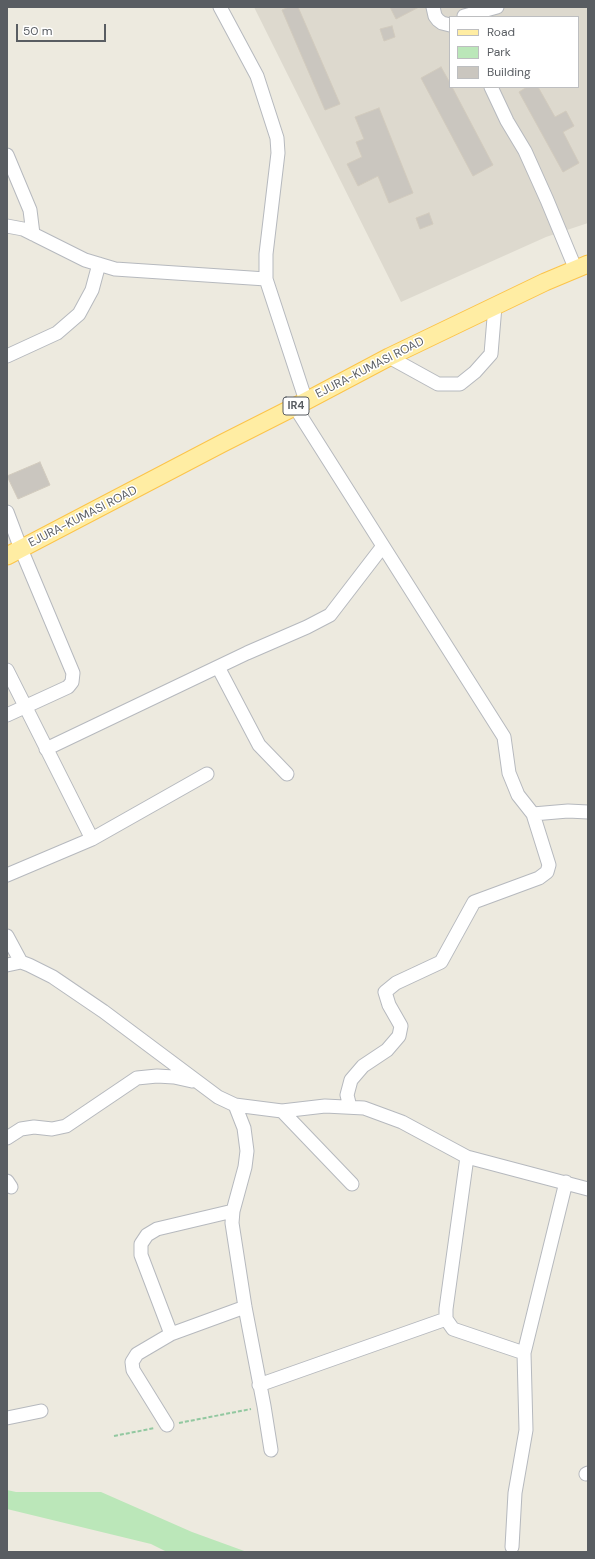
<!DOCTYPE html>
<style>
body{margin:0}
#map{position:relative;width:595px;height:1559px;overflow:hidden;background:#edeadf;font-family:"DM Sans",sans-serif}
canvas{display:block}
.frame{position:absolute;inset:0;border:8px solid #595d62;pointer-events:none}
.legend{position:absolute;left:449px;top:16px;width:130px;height:72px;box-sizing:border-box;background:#fff;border:1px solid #bdbec0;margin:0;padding:5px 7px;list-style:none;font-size:12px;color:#595d62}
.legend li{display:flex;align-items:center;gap:8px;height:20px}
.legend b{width:20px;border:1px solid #bdbec0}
.scale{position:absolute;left:16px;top:24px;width:90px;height:18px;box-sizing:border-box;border:2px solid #595d62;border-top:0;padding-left:5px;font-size:12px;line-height:14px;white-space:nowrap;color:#595d62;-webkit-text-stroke:3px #fff;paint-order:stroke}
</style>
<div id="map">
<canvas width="595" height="1559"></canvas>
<div class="frame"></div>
<ul class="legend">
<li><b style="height:5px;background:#ffeda3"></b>Road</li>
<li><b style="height:11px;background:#bbe7b9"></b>Park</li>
<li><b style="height:11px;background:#cac6bf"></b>Building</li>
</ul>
<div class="scale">50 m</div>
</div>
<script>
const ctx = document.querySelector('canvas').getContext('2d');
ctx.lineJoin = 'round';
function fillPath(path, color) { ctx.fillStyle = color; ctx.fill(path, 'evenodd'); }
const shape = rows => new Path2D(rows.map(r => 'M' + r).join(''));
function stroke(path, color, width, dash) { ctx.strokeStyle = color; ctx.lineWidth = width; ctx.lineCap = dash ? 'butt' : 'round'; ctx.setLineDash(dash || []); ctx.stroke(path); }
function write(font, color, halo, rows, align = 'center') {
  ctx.font = font + ' "DM Sans",sans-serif'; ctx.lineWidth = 3; ctx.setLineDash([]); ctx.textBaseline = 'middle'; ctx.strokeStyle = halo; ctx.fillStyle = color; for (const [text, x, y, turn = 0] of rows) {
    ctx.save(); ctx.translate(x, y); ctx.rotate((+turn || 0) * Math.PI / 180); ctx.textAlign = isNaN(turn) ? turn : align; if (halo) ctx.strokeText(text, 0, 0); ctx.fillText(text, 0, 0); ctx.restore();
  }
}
const education = shape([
 [254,7,588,7,588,223,546,237,401,302],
 [450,17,578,17,578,87,450,87]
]);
const green = shape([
 [7,1490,16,1492,101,1492,192,1532,247,1552,167,1552,151,1544,7,1509]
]);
const building = shape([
 [289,7,298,7,340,104,325,110,282,10,289,7],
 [390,7,419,7,396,19,390,7],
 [392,26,395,37,384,41,380,29,392,26],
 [441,67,450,83,450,87,452,87,493,165,473,176,421,78,441,67],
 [527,87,538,87,555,117,566,111,574,126,563,132,579,163,563,172,519,92,527,87],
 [379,108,413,193,389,203,378,176,358,186,347,164,362,157,356,142,364,139,355,117,379,108],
 [429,213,433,224,420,229,416,218,429,213],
 [40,462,50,485,18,499,7,476,40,462]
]);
const path = shape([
 [179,1423,251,1409],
 [114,1436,155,1428]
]);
const minor = shape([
 [220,7,257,76,277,138,278,153,266,254,266,279,306,401],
 [433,7,435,16,438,20,442,23,450,25],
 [464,16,497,7],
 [491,87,507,121,525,151,547,200,576,270],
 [7,155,30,210,33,234],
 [7,226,23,229,85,260,115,269,266,279],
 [7,356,57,333,79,314,92,290,99,264],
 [389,357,438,384,460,384,475,372,491,354,495,306],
 [295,407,504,737,509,773,518,795,533,814,568,811,588,812],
 [7,512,21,549,73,673,72,682,68,687,7,715],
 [218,667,259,745,287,774],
 [7,670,92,839],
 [46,749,247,653,307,627,330,615,383,546],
 [7,875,92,839,207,774],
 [7,936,21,962],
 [7,965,21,962,29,965,53,977,103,1011,218,1097,235,1105,282,1111,325,1106,364,1108,402,1122,467,1157,588,1189],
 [235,1105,244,1128,247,1151,245,1167,233,1211,232,1223,245,1307,264,1406,271,1450],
 [350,1107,347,1095,351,1080,363,1066,387,1050,399,1036,401,1026,389,1005,385,992,396,983,441,962,474,902,539,878,547,872,549,865,533,814],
 [282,1111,352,1184],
 [7,1138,21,1129,34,1127,52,1129,66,1126,137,1078,157,1076,174,1077,192,1081],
 [467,1157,446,1309,446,1319,453,1329,524,1353],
 [7,1181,11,1187],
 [171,1334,141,1255,141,1244,147,1235,157,1229,233,1211],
 [259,1385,446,1319],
 [7,1418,41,1411],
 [167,1425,133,1370,132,1362,137,1354,171,1334,245,1307],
 [586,1474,588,1473],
 [512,1547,515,1493,526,1430,524,1353,566,1182]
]);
const major = shape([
 [7,556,221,444,306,401,389,357,545,282,588,264]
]);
const shields = [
 [296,406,26]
];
const shieldNames = [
 ["IR4",296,406]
];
const streetNames = [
 ["EJURA-KUMASI ROAD",370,368,-27],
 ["EJURA-KUMASI ROAD",83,517,-27]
];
fillPath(education, '#ddd9ce');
fillPath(green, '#bbe7b9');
fillPath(building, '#cac6bf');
stroke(building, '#d2cbbe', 1);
stroke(minor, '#b6b9be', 15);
stroke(major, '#fcc44a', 19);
stroke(path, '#92c8a0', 2, [4, 2]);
stroke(minor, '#fff', 13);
stroke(major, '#ffeda3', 17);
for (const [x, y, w] of shields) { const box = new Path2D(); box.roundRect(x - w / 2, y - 9, w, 18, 3); ctx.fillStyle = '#fff'; ctx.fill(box); stroke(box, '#595d62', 1); }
write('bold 11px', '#595d62', null, shieldNames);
write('12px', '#595d62', '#fff', streetNames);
</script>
